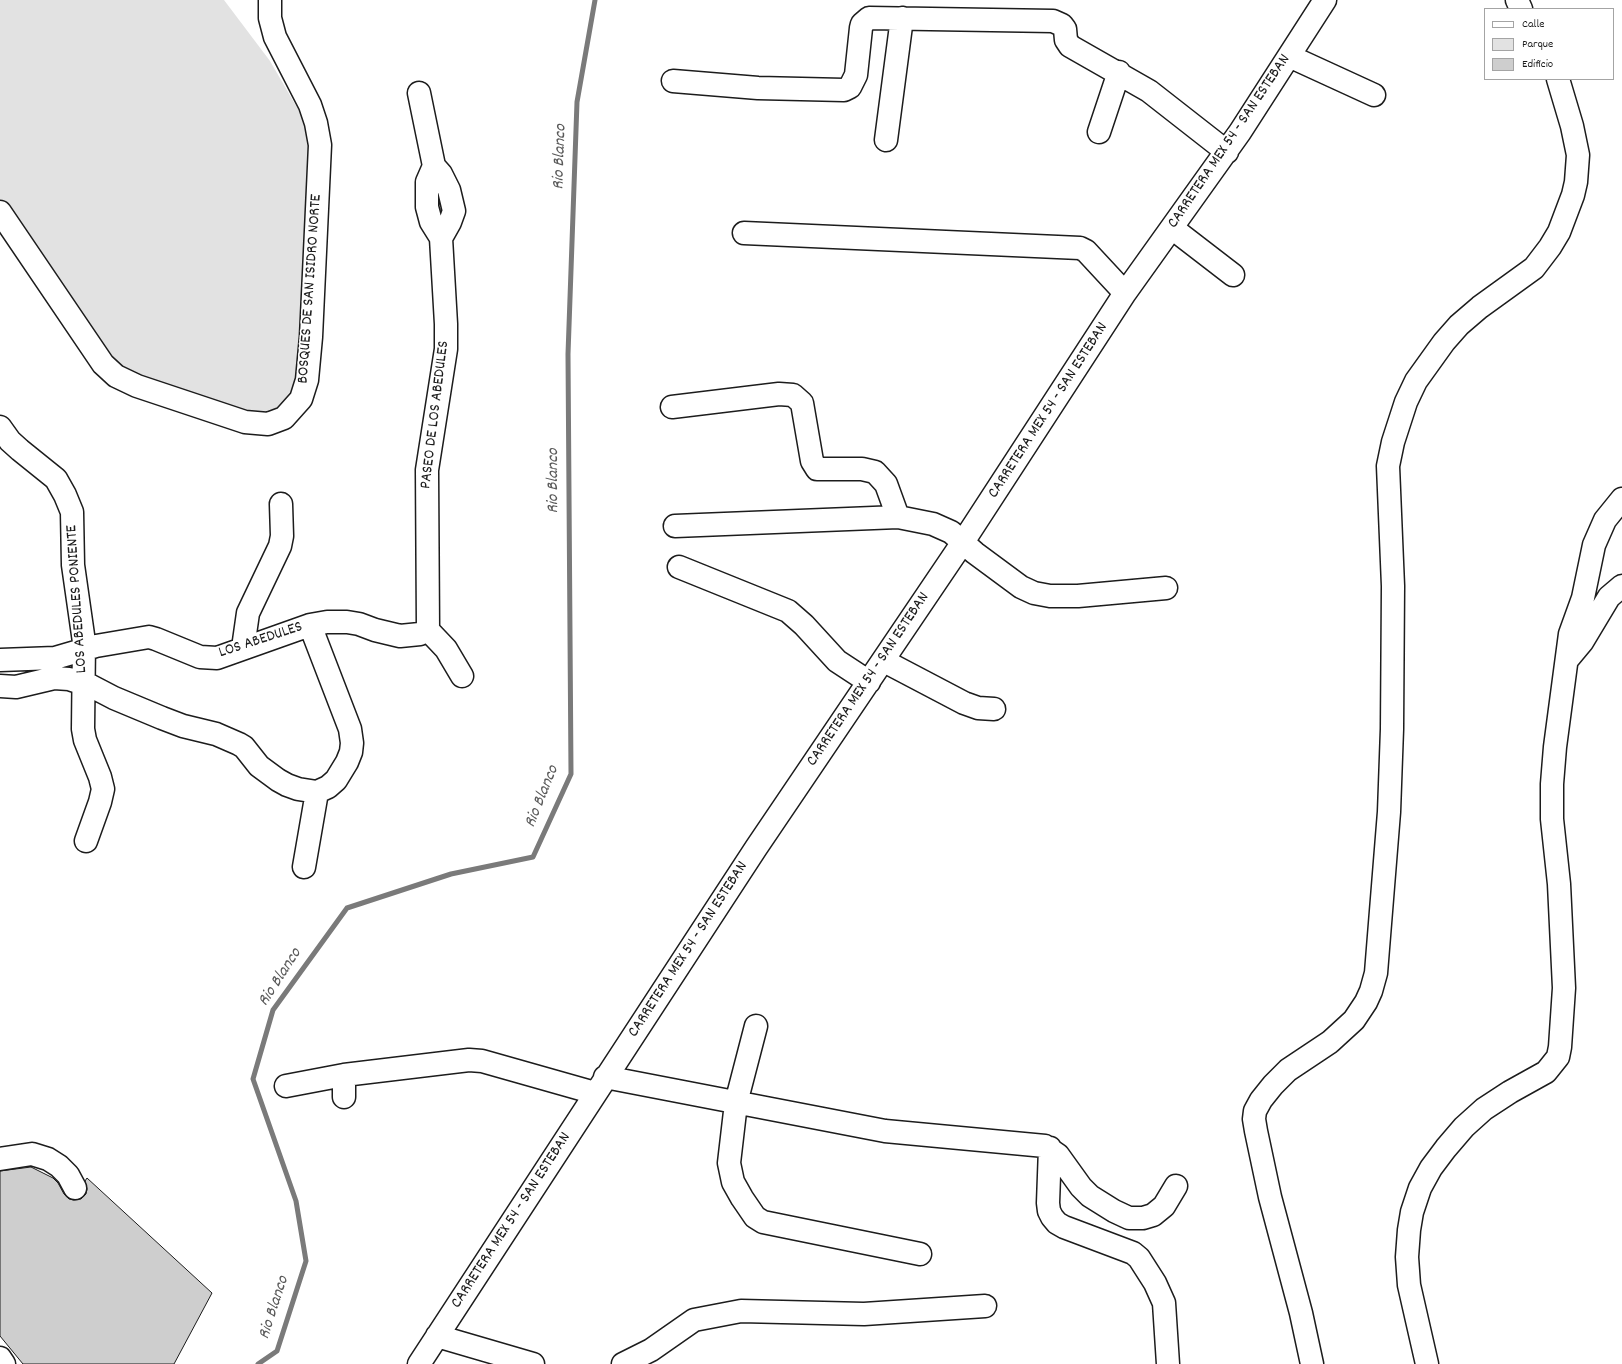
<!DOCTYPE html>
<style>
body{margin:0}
#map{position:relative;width:1622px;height:1364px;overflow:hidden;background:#fff;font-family:Dekko,sans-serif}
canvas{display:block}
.legend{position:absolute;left:1484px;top:8px;width:130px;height:72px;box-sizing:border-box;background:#fff;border:1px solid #a4a4a4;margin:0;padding:5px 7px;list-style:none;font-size:12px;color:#1c1c1c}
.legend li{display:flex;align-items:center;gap:8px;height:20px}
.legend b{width:20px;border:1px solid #a4a4a4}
</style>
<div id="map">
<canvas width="1622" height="1364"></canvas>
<ul class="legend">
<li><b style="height:5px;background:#fff"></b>Calle</li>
<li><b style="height:11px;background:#e2e2e2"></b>Parque</li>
<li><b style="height:11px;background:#cecece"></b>Edificio</li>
</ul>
</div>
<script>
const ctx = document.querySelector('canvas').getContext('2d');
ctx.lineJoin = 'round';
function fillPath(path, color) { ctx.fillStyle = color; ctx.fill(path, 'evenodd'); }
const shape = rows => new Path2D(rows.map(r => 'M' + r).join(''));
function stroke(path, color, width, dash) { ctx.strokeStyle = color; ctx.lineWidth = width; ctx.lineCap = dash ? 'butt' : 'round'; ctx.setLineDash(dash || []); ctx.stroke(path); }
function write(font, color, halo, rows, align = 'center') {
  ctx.font = font + ' Dekko,sans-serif'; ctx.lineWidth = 3; ctx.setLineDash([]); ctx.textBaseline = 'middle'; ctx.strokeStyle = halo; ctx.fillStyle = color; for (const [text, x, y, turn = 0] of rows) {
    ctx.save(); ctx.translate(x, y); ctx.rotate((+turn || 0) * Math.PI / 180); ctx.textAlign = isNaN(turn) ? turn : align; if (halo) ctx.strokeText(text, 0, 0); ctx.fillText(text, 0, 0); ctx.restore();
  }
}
const green = shape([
 [0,0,224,0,270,61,313,135,301,392,274,416,251,426,111,380,0,219]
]);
const stream = shape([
 [258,1364,277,1351,306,1261,296,1201,253,1079,273,1010,347,908,451,874,533,857,571,774,568,354,577,102,595,0]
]);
const building = shape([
 [31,1167,53,1178,58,1183,64,1194,69,1199,74,1200,81,1199,86,1194,87,1189,85,1181,87,1178,212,1293,174,1364,23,1364,0,1336,0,1171,31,1167]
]);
const minor = shape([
 [1517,0,1521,9],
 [1289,56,1374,95],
 [673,81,758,88,844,90,850,87,856,75,861,28,862,24,869,18,1053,21,1062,25,1065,29,1066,40,1070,46,1149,91,1227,152],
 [419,93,434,166,441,174,449,190,454,211,450,222,441,238,446,324,446,349,427,470,428,630,446,649,462,676],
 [1099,132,1119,72],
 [886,140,902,18],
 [434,166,427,182,427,207,431,222,441,238],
 [0,212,103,364,116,376,137,386,245,422,268,424,284,418,301,399,307,380,311,337,320,145,316,123,310,105,275,37,270,18,270,0],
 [1172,228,1233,275],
 [744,233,1080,248,1086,251,1125,293],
 [672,407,779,394,793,395,802,403,812,461,817,469,862,469,875,472,886,484,898,517],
 [0,427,10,441,20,450,56,479,65,495,72,512,73,565,84,642,83,729,85,740,100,777,103,789,100,802,86,841],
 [675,526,898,517,933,524,951,532,975,553,1021,587,1034,593,1050,596,1078,596,1166,588],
 [679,567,788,611,804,625,837,661,869,682],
 [243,648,248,613,280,546,282,536,281,504],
 [0,660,55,658,96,646,149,637,156,639,200,657,217,658,310,625,327,622,347,622,359,624,375,630,400,636,420,634,428,630],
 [1567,660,1582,642,1609,597,1622,586],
 [884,661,964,703,978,708,994,709],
 [0,686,16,687,54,678,69,679,91,686,114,698,162,718,183,726,216,734,239,744,244,747,259,766,278,780,287,785,298,789,317,792,328,787,336,780,347,762,351,752,352,743,350,729,310,625],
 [304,867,317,792],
 [756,1026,736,1103,729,1163,733,1182,742,1198,755,1217,763,1222,920,1254],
 [605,1077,885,1131,1045,1146,1058,1155,1081,1187,1090,1196,1114,1211,1129,1218,1143,1218,1153,1215,1164,1206,1176,1186],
 [286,1086,344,1075,469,1060,482,1061,595,1093],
 [344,1097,344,1075],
 [1050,1148,1048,1203,1049,1211,1052,1217,1057,1223,1064,1227,1133,1253,1139,1258,1155,1283,1164,1303,1168,1364],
 [0,1159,32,1154,48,1159,59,1166,68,1175,75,1188],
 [437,1336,533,1364],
 [0,1358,4,1364],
 [419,1364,756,848,963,542,1125,293,1240,132,1325,0],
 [623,1364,651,1350,694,1320,741,1311,864,1314,985,1306],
 [1312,1364,1301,1313,1270,1197,1256,1131,1254,1119,1255,1111,1261,1100,1273,1085,1288,1070,1330,1042,1354,1020,1366,1002,1371,991,1376,973,1389,812,1392,729,1393,586,1388,466,1393,442,1406,402,1416,381,1444,342,1459,325,1480,307,1534,268,1550,247,1559,232,1573,195,1576,182,1578,155,1572,126,1558,79],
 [1427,1364,1409,1285,1407,1257,1409,1230,1412,1212,1420,1188,1431,1168,1446,1148,1464,1127,1484,1109,1510,1092,1546,1072,1558,1057,1560,1047,1564,988,1559,884,1552,819,1552,784,1555,747,1570,634,1583,598,1594,545,1605,520,1622,499]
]);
const streetNames = [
 ["CARRETERA MEX 54 - SAN ESTEBAN",1230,142,-56],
 ["BOSQUES DE SAN ISIDRO NORTE",311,289,-86],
 ["CARRETERA MEX 54 - SAN ESTEBAN",1049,411,-57],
 ["PASEO DE LOS ABEDULES",436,415,-83],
 ["LOS ABEDULES PONIENTE",78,599,-94],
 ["LOS ABEDULES",261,641,-18],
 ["CARRETERA MEX 54 - SAN ESTEBAN",869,680,-56],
 ["CARRETERA MEX 54 - SAN ESTEBAN",689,950,-57],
 ["CARRETERA MEX 54 - SAN ESTEBAN",512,1221,-57]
];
const waterNames = [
 ["Rio Blanco",561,157,-88],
 ["Rio Blanco",555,481,-90],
 ["Rio Blanco",543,797,-68],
 ["Rio Blanco",281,978,-57],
 ["Rio Blanco",275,1308,-72]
];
fillPath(green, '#e2e2e2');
stroke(stream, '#7a7a7a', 5);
fillPath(building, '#cecece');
stroke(building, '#1c1c1c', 1);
stroke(minor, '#1c1c1c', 25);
stroke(minor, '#fff', 22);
write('16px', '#1c1c1c', '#fff', streetNames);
write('italic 17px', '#5a5a5a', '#fff', waterNames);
</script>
